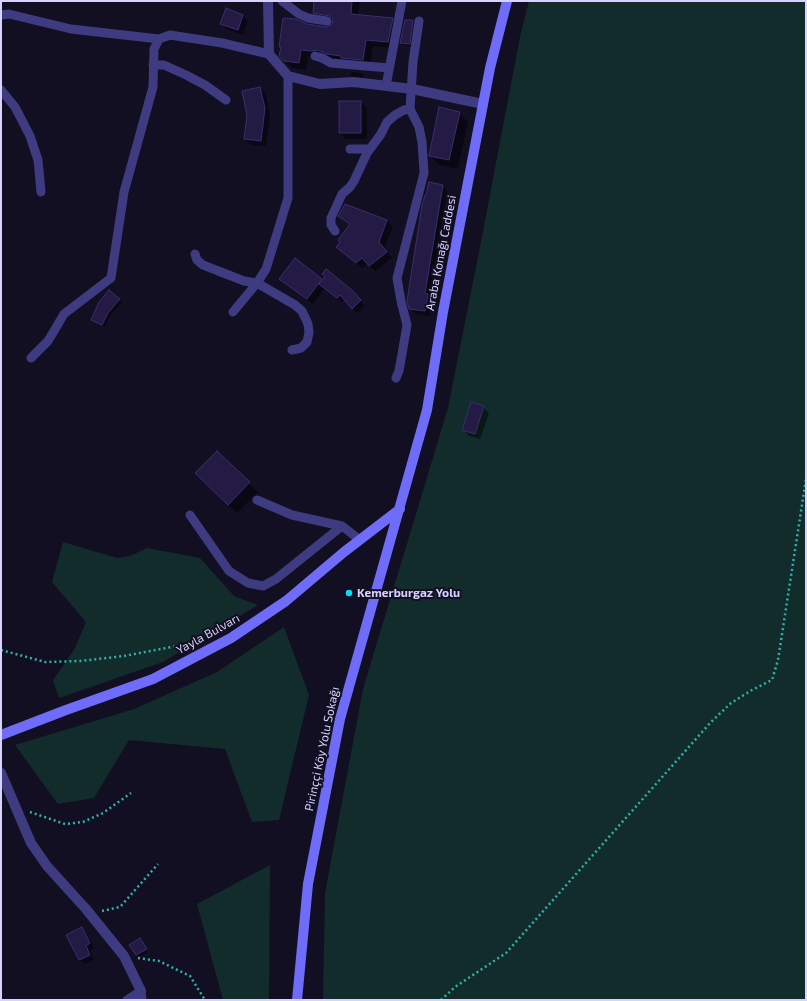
<!DOCTYPE html>
<meta charset="utf-8">
<style>
body{margin:0}
#map{position:relative;width:807px;height:1001px;overflow:hidden;background:#120f23;font-family:"Exo 2",sans-serif}
canvas{display:block}
.frame{position:absolute;inset:0;border:2px solid #d7d2fe;pointer-events:none}
</style>
<div id="map">
<canvas width="807" height="1001"></canvas>
<div class="frame"></div>
</div>
<script>
const ctx = document.querySelector('canvas').getContext('2d');
ctx.lineJoin = 'round';
function fillPath(path, color) { ctx.fillStyle = color; ctx.fill(path, 'evenodd'); }
const shape = rows => new Path2D(rows.map(r => 'M' + r).join(''));
function stroke(path, color, width, dash) { ctx.strokeStyle = color; ctx.lineWidth = width; ctx.lineCap = dash ? 'butt' : 'round'; ctx.setLineDash(dash || []); ctx.stroke(path); }
function write(font, color, halo, rows, align = 'center') {
  ctx.font = font + ' "Exo 2",sans-serif'; ctx.lineWidth = 4; ctx.setLineDash([]); ctx.textBaseline = 'middle'; ctx.strokeStyle = halo; ctx.fillStyle = color; for (const [text, x, y, turn = 0] of rows) {
    ctx.save(); ctx.translate(x, y); ctx.rotate((+turn || 0) * Math.PI / 180); ctx.textAlign = isNaN(turn) ? turn : align; if (halo) ctx.strokeText(text, 0, 0); ctx.fillText(text, 0, 0); ctx.restore();
  }
}
const green = shape([
 [529,1,806,1,806,1000,323,1000,325,893,363,689,448,408,480,247,520,37],
 [63,542,117,558,130,556,147,548,200,558,234,596,258,605,163,662,59,698,53,680,74,650,86,622,52,582],
 [284,627,309,695,279,820,252,822,225,749,129,740,94,798,58,804,15,745,134,709,217,672],
 [270,865,269,1000,223,1000,197,904]
]);
const shadow = shape([
 [315,1,360,1,358,16,392,19,399,26,395,48,373,46,370,66,308,56,306,70,292,68,284,60,281,48,280,46,307,25,326,28,330,27,334,22,321,19,314,12],
 [242,15,248,21,243,35,227,29,221,23],
 [412,21,415,24,412,46,404,45,401,43],
 [351,72,361,73,364,75,363,78,354,78,351,75],
 [260,88,266,94,270,115,266,146,251,145,245,139],
 [361,102,367,108,367,139,346,139,340,133],
 [459,113,468,122,458,169,439,165,430,156],
 [442,186,447,191,430,297,433,300,430,316,415,314,410,308],
 [346,205,387,221,393,227,384,248,392,258,375,271,368,264,362,268,337,247,351,225,340,216],
 [281,279,321,279,323,281,346,287,365,306,357,313,345,299,342,302,325,288,313,304],
 [119,299,122,302,110,316,105,327,92,320],
 [483,407,489,413,480,439,469,436,464,430],
 [217,452,258,492,237,513,196,473],
 [81,928,86,932,94,948,90,950,94,960,85,964,80,960,67,935],
 [142,942,148,952,139,957,131,945]
]);
const building = shape([
 [314,1,352,1,351,14,393,18,388,42,366,40,363,60,341,58,341,56,326,54,317,50,311,51,301,50,299,63,284,61,279,56,281,47,279,47,283,18,296,19,307,24,326,27,332,24,333,19,330,16,313,13,314,1],
 [226,8,243,15,238,30,220,24,226,8],
 [405,20,413,20,410,44,400,43,405,20],
 [260,87,265,108,261,141,244,139,247,116,242,91,260,87],
 [339,101,361,101,361,133,339,133,339,101],
 [439,107,460,112,449,160,429,156,439,107],
 [429,182,443,185,425,293,428,294,425,311,409,309,407,301,422,205,425,195,426,195,429,182],
 [345,204,387,220,379,242,387,252,369,266,362,258,356,263,336,247,340,242,338,240,350,224,338,216,345,204],
 [295,258,322,279,307,299,279,279,295,258],
 [326,269,353,291,361,300,352,309,340,295,337,298,319,284,325,277,322,274,326,269],
 [109,290,120,299,108,313,102,325,91,320,99,302,109,290],
 [471,402,484,406,475,434,462,430,471,402],
 [217,451,250,482,228,505,195,473,217,451],
 [82,927,90,943,86,946,90,955,79,960,66,935,82,927],
 [140,938,147,949,136,955,129,945,140,938]
]);
const path = shape([
 [1,650,45,662,80,661,124,656,182,645,190,646],
 [30,812,65,824,83,822,103,813,131,793],
 [102,911,120,907,158,864],
 [138,958,159,961,190,976,205,1000],
 [441,1000,455,987,506,953,711,722,731,703,752,690,772,680,778,660,806,479]
]);
const lane = shape([
 [282,1,299,14,308,18,327,21],
 [1,15,9,14,71,29,159,39],
 [315,56,322,58,331,63,389,68],
 [153,65,164,65,186,75,205,85,226,100],
 [386,86,402,1],
 [1,90,15,107,30,136,38,160,41,192],
 [350,149,370,149],
 [335,231,331,225,331,218,342,194,350,187,354,181,367,153,381,134,387,122,395,115,404,110,410,109],
 [195,254,197,260,203,265,244,281,257,283,295,305,302,311,308,324,309,332,307,342,301,348,292,350],
 [233,312,257,283,266,269,288,198,288,76],
 [31,358,48,341,64,314,111,278,124,192,153,87,154,49,159,39,170,35,222,43,269,54],
 [396,378,399,371,407,325,401,301,397,278,424,173,422,142,419,127,410,109,413,62,419,21],
 [257,500,292,515,342,526,360,540],
 [190,515,229,571,248,583,263,586,276,579,342,526],
 [127,1000,141,991,142,1000]
]);
const street = shape([
 [268,1,269,54,288,76,320,84,354,82,412,89,483,104],
 [1,773,31,843,47,866,86,909,124,956,141,991]
]);
const secondary = shape([
 [1,735,66,710,153,679,231,638,286,601,344,552,400,509],
 [297,1000,308,884,340,719,427,410,443,312,490,68,507,1]
]);
const markers = [
 [349,593,4,"#08dbf4"]
];
const streetNames = [
 ["Araba Konağı Caddesi",441,253,-79],
 ["Yayla Bulvarı",208,634,-29],
 ["Pirinççi Köy Yolu Sokağı",322,749,-78]
];
const poiNames = [
 ["Kemerburgaz Yolu",357,593]
];
fillPath(green, '#122c2c');
fillPath(shadow, '#0007');
fillPath(building, '#231b43');
stroke(building, '#3b2e6e', 1);
stroke(path, '#32b1aa', 2.5, [2, 3]);
stroke(lane, '#3e3b80', 9);
stroke(street, '#3e3b80', 10);
stroke(secondary, '#706cfa', 10);
for (const [x, y, r, color] of markers) { const dot = new Path2D(); dot.arc(x, y, r, 0, 2 * Math.PI); ctx.fillStyle = color; ctx.fill(dot); stroke(dot, '#120f23', 1.5); }
write('12px', '#d7d2fe', '#120f23', streetNames);
write('bold 12px', '#d7d2fe', '#120f23', poiNames, 'left');
</script>
